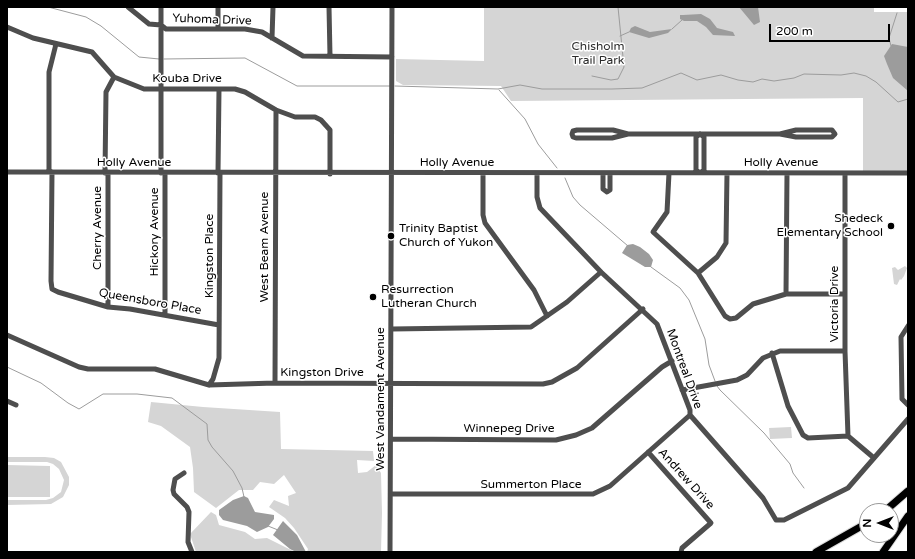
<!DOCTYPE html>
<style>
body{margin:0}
#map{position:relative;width:915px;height:559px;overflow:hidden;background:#fff;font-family:"Varela Round",sans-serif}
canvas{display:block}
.frame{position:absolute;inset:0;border:8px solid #000;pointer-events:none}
.north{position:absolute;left:859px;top:503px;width:40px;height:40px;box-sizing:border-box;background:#fff;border:1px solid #999;border-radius:50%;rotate:270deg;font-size:11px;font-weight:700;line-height:16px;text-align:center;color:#000}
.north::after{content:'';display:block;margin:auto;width:14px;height:18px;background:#000;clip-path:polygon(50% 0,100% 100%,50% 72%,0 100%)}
.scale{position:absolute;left:769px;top:24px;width:121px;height:18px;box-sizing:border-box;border:2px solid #000;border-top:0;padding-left:5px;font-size:12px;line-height:14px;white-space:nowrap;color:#000;-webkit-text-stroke:3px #fff;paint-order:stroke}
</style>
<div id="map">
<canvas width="915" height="559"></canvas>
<div class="frame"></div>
<div class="north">N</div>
<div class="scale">200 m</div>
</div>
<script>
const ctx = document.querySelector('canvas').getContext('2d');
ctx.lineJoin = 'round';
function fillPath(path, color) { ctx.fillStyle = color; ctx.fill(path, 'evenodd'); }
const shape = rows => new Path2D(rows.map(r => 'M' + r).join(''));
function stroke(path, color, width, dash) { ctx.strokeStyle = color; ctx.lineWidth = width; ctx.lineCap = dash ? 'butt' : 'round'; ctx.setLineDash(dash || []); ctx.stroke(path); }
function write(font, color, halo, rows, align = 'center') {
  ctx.font = font + ' "Varela Round",sans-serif'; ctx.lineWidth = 3; ctx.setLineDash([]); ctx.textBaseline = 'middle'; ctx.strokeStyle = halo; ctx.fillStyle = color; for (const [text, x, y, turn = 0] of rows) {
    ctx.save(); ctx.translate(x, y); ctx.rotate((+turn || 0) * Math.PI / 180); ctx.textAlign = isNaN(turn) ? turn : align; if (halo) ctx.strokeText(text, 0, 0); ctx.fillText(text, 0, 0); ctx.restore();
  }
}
const green = shape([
 [484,7,874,7,874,12,908,12,908,171,863,171,863,98,511,101,501,86,403,85,396,81,396,59,484,61],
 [905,266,907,268,904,276,901,280,900,279,897,285,894,284,892,268,895,267,898,270],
 [151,402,203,407,280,412,281,449,373,451,374,461,357,460,358,473,367,472,376,465,381,473,382,513,381,552,307,552,308,549,294,528,285,518,269,507,274,500,289,506,288,496,296,493,284,475,274,484,260,482,253,490,239,490,216,508,194,492,193,468,190,447,161,426,148,422],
 [791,427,792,438,770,439,769,428],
 [7,457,45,457,54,458,61,462,69,477,69,485,63,497,51,504,7,505,7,500,46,500,53,498,61,492,64,480,59,469,53,464,47,462,7,462],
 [7,465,50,466,50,497,7,497],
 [211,512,216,515,219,525,245,532,255,539,267,538,295,552,196,552,190,534]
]);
const water = shape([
 [739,7,758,7,760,22,754,25],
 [701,14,710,19,717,28,733,32,735,36,713,35,706,27,697,21,684,21,680,19,680,15,683,15],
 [635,26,650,32,672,29,668,33,649,38,629,32,631,28],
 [892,44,908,47,908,91,893,78,887,64,884,56],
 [633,244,640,247,649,254,653,260,651,267,645,267,622,253,627,245],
 [244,496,248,498,255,512,274,515,274,519,268,527,257,532,247,526,223,520,219,515,219,510,233,500],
 [283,521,297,535,306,552,296,552,290,549,273,535]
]);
const stream = shape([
 [48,7,86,17,101,26,139,57,159,59],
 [672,29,682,20],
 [620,36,629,32],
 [891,46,889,38,897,13],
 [164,59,245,58,297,86,390,86],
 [592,76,611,80,618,79,624,67,618,7],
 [395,86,498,89,520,85,542,89,612,89,642,88,681,73,697,80,721,75,738,80,753,82,762,79,774,81,794,78,804,74,841,75,854,73,866,76,876,82,898,102,908,99],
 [499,90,525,119,538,144,557,168],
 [565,178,573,197,580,205,628,246],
 [651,267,680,288,689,300,705,339,709,365,715,381],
 [7,367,41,383,68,403,79,409,103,394,137,394,172,398,207,424,208,440,212,447,233,471,242,488,244,497],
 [717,386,720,390,764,433,790,464,793,473,804,488],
 [268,526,278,530]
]);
const minor = shape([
 [128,7,149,24,161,25,166,29,245,29,262,32,303,56,392,57],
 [329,7,330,56],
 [7,27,33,38,92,52,114,77,144,89,235,89,245,92,276,110,295,117,315,117,321,120,330,130,330,174],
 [218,28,218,7],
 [272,38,273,7],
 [628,134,612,138,576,138,573,137,572,134,573,131,577,130,613,130,628,134,780,134,796,137,832,137,835,134,832,130,796,130,780,134],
 [700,134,704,137,704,170,700,173,696,170,696,137,700,134],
 [7,172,908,173],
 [49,172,49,72,56,44],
 [52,172,51,281,52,289,58,292,108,307,130,309,219,325],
 [105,173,106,92,114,77],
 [161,173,161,7],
 [165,173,165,315],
 [218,173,219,89],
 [483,173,483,215,485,223,534,290,547,316],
 [537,173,537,197,540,208,601,272,657,324,690,410,690,415,763,498,776,520,784,520,848,488,908,419],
 [603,173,603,189,607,192,610,190,610,173],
 [669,173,667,212,653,232,698,273,725,316,730,319,736,318,753,304,786,294,845,294],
 [845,173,845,351,848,436],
 [698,273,717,257,726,243,727,173],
 [786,294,787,173],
 [108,307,108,173],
 [908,326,901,337,902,399,908,405],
 [392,329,531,327,567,302,601,272],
 [7,335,79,367,88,369,155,369,209,385,275,383,543,384,552,382,577,368,643,309],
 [772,353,788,406,803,435,808,438,848,436,874,458],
 [275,383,276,110],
 [209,385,213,379,219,358,220,173],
 [682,390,737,380,747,375,763,358,780,351,845,351],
 [7,401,16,405],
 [391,439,556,440,576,435,592,428,662,367,672,361],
 [648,452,711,523,682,548,681,552],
 [184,473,175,479,173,490,174,494,187,507,189,512,188,542,192,552],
 [391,494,593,494,610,486,690,415],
 [390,552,392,7]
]);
const highway = shape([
 [885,511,908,491],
 [816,552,867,523],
 [883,552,908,516]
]);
const markers = [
 [891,226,4,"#000"],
 [391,236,4,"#000"],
 [373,297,4,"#000"]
];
const streetNames = [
 ["Yuhoma Drive",212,20,2],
 ["Kouba Drive",187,79],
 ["Holly Avenue",134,163],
 ["Holly Avenue",457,163],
 ["Holly Avenue",781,163],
 ["Cherry Avenue",98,228,-90],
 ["Hickory Avenue",155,232,-90],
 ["West Beam Avenue",265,247,-90],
 ["Kingston Place",210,256,-90],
 ["Queensboro Place",150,302,10],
 ["Victoria Drive",835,304,-90],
 ["Montreal Drive",684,369,70],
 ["Kingston Drive",322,373],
 ["West Vandament Avenue",381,399,-90],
 ["Winnepeg Drive",509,429],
 ["Andrew Drive",686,479,48],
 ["Summerton Place",531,485]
];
const parkNames = [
 ["Chisholm",598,47],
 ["Trail Park",598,61]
];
const poiNames = [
 ["Shedeck",883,219,"right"],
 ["Elementary School",883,233,"right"],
 ["Trinity Baptist",399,229],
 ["Church of Yukon",399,243],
 ["Resurrection",381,290],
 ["Lutheran Church",381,304]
];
fillPath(green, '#d5d5d5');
fillPath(water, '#9c9c9c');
stroke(stream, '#9c9c9c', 1);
stroke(highway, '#dbdbdb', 9);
stroke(minor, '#4e4e4e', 5);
stroke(highway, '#000', 7);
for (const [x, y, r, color] of markers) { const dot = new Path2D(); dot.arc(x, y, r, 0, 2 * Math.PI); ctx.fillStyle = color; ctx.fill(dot); stroke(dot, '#fff', 1.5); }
write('12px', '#000', '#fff', streetNames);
write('12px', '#2c2c2c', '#fff', parkNames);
write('12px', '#000', '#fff', poiNames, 'left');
</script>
